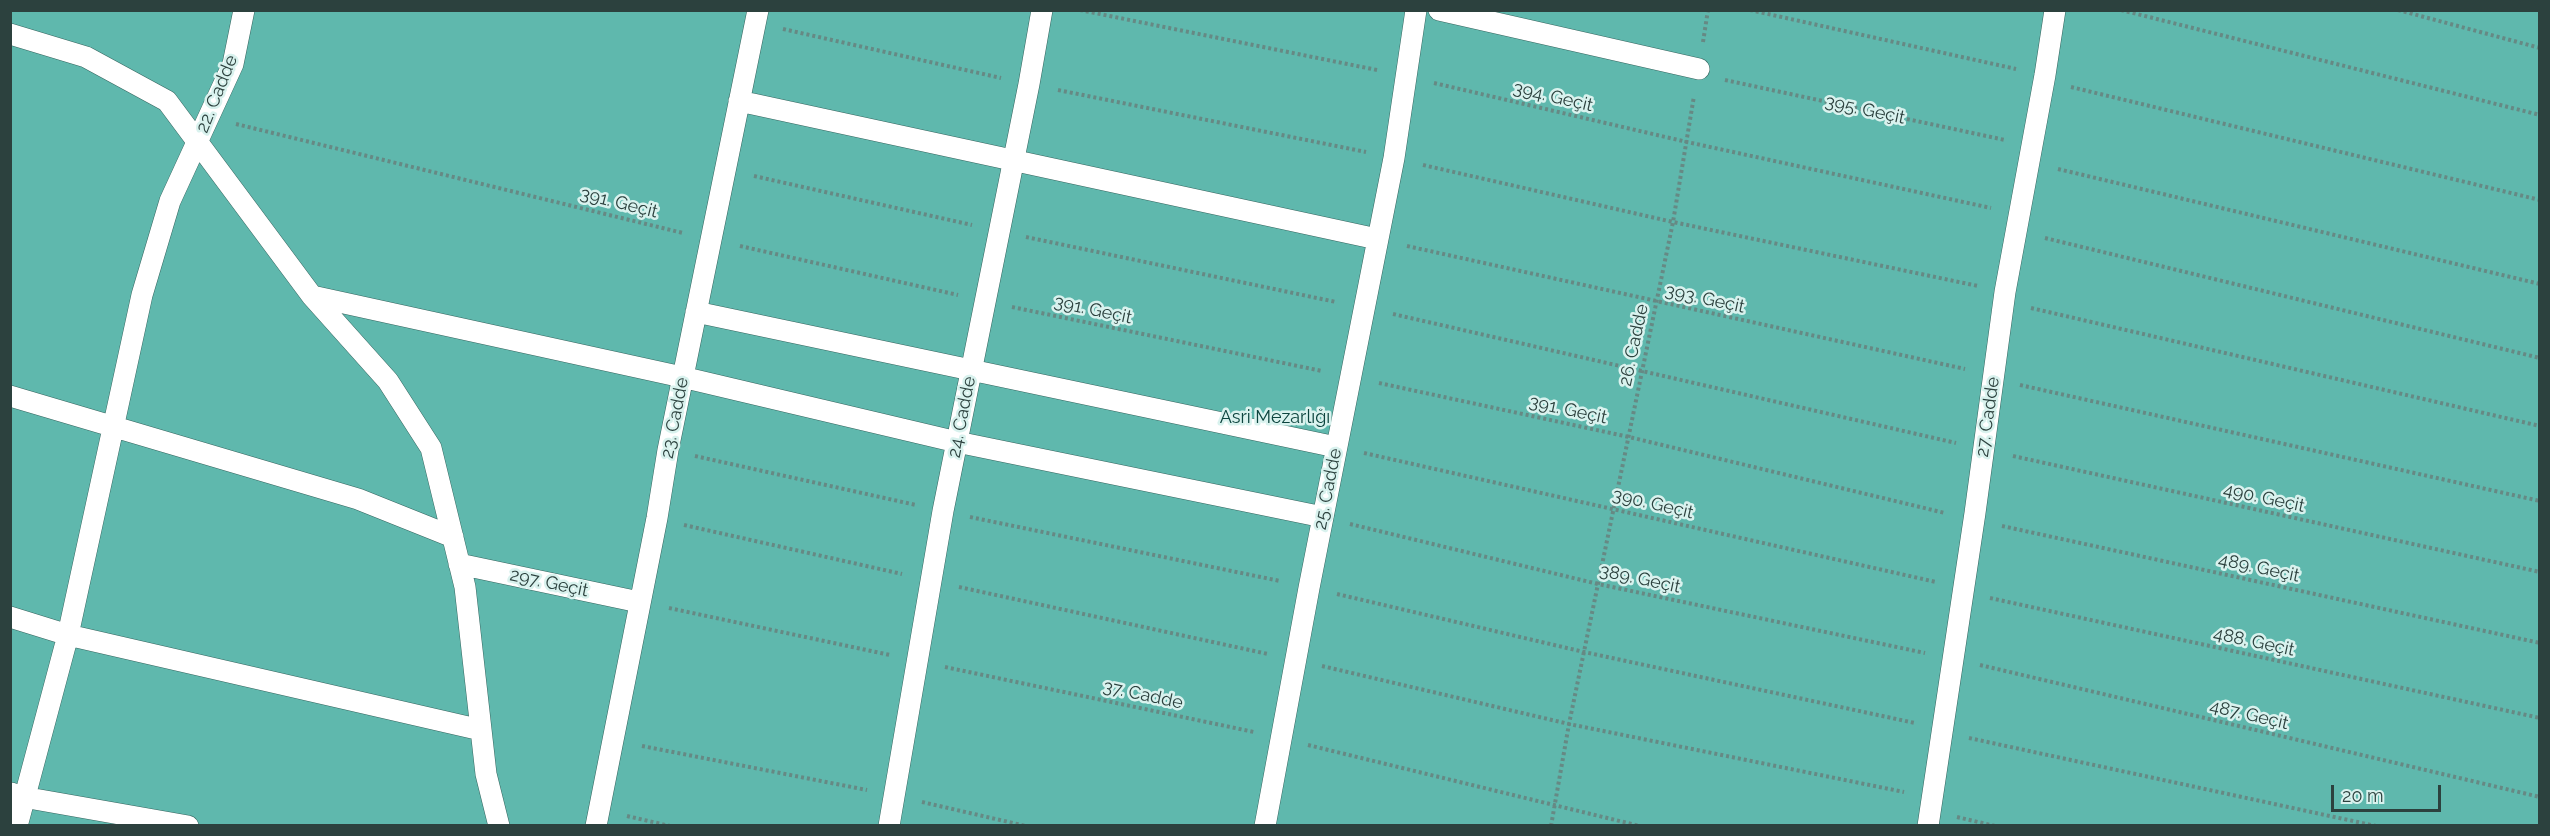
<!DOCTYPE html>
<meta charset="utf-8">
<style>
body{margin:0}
#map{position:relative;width:2550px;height:836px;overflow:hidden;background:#a5d7d0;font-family:Raleway,sans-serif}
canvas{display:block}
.frame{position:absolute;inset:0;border:12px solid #2c413e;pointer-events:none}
.scale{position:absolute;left:2331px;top:785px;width:110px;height:27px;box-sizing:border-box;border:3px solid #2c413e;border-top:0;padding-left:8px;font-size:18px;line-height:21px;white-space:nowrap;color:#2c413e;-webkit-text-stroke:4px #d9f2ee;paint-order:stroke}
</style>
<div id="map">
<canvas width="2550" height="836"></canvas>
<div class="frame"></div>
<div class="scale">20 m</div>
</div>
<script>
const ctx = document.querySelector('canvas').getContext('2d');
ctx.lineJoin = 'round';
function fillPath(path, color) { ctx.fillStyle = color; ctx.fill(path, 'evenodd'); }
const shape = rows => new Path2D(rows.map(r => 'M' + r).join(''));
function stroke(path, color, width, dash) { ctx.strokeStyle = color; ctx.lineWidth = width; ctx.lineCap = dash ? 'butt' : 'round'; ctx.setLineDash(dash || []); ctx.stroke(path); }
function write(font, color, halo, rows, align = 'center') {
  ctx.font = font + ' Raleway,sans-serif'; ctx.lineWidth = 5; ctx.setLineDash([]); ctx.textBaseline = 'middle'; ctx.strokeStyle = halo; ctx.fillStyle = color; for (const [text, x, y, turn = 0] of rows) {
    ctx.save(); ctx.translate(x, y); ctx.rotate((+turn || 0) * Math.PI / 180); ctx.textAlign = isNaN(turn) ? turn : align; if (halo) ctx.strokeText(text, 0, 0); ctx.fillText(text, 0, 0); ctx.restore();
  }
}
const green = shape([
 [11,11,2539,11,2539,825,11,825]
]);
const path = shape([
 [1080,10,1377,70],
 [1750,10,2016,69],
 [2121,10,2540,115],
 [2398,10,2540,48],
 [783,29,1001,78],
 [1703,42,1708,10],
 [1725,80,2005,140],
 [1434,83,1687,142,1991,208],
 [2071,87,2540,200],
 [1058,90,1366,152],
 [236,124,683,233],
 [1423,165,1673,222,1978,286],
 [2058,169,2540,284],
 [754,176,972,225],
 [1026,237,1336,302],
 [2045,238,2540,358],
 [740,246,958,295],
 [1407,246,1965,369],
 [1012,307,1322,371],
 [2031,308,2540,426],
 [1393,314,1956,443],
 [1379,383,1629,437,1945,513],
 [2020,385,2540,501],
 [1364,453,1936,582],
 [695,456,916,505],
 [2013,456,2540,572],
 [970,517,1280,581],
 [1350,524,1598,584,1925,653],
 [684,525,902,574],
 [2002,526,2540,643],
 [959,587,1268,654],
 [1337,594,1584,652,1915,723],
 [1990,598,2540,718],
 [669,608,890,655],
 [1980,665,2540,797],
 [1322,666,1569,724,1904,792],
 [945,667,1254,732],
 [1969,738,2376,826],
 [1308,745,1640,826],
 [642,746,867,790],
 [922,802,1026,826],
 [627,816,670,826],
 [1957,817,1995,826],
 [1551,826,1569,724,1673,222,1694,96]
]);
const lane = shape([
 [1439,10,1699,69],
 [10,34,86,57,167,101,312,296,388,381,431,448,465,587,486,774,499,826],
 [739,101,1377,239],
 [312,296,682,377,957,442,1323,517],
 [696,312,1336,447],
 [10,396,358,499,453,537],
 [459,564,639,602],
 [10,617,68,635,481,730],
 [11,793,23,797,188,826],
 [17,826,68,635,142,295,170,201,233,64,244,10],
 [596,826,657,518,668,450,758,10],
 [889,826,943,511,1029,84,1042,10],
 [1265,826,1309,588,1394,158,1416,10],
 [1928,826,1975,513,2005,292,2045,75,2055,10]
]);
const streetNames = [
 ["22. Cadde",217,94,-68],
 ["394. Geçit",1553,97,13],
 ["395. Geçit",1865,110,12],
 ["391. Geçit",619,203,14],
 ["393. Geçit",1705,299,12],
 ["391. Geçit",1093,310,12],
 ["26. Cadde",1634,345,-78],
 ["391. Geçit",1568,410,12],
 ["24. Cadde",962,417,-79],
 ["27. Cadde",1988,417,-82],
 ["23. Cadde",675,418,-79],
 ["25. Cadde",1328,489,-79],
 ["490. Geçit",2264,498,12],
 ["390. Geçit",1653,504,13],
 ["489. Geçit",2259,568,12],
 ["389. Geçit",1640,579,12],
 ["297. Geçit",549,583,12],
 ["488. Geçit",2254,642,12],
 ["37. Cadde",1143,695,12],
 ["487. Geçit",2249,715,13]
];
const parkNames = [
 ["Asri Mezarlığı",1275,418]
];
fillPath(green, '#5fb8ad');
stroke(lane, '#366660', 22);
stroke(path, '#668984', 4, [3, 3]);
stroke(lane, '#fff', 21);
write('18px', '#2c413e', '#d9f2ee', streetNames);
write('18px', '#0c443e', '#d9f2ee', parkNames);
</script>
